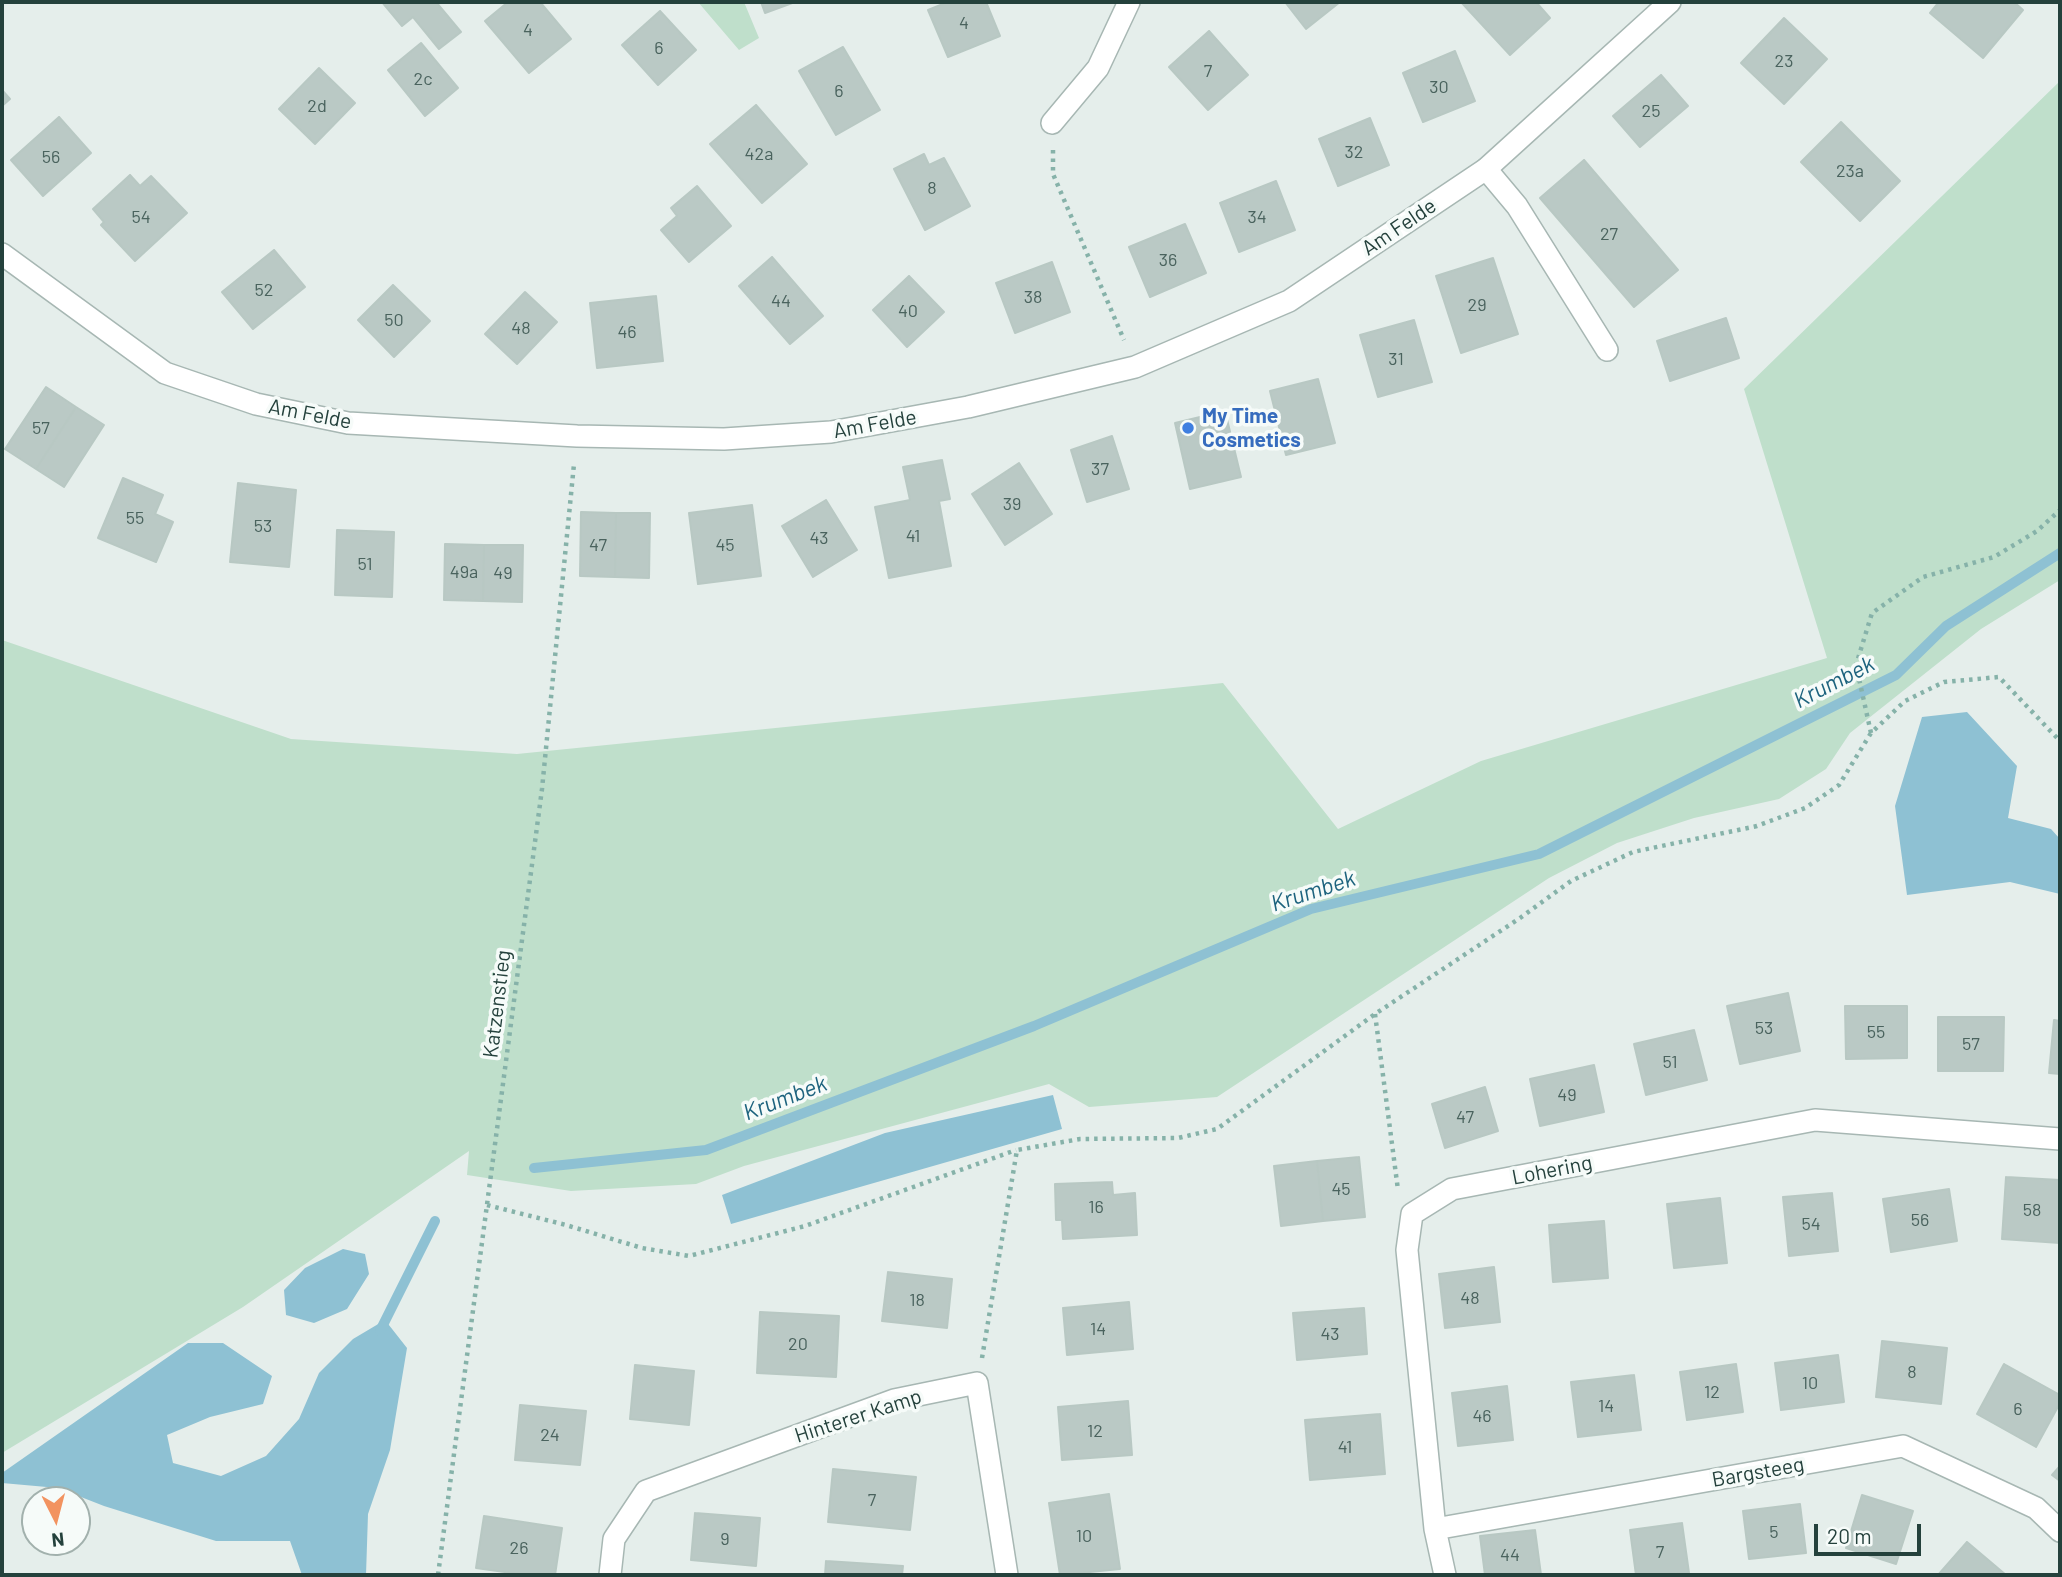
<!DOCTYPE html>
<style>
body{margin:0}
#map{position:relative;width:2062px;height:1577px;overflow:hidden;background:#e5eeeb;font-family:Barlow,sans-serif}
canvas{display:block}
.frame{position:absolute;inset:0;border:4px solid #24413c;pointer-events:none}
.north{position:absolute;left:21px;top:1486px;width:70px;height:70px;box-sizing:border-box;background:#f6fbf9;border:2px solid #a2b1ad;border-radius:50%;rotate:174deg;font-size:19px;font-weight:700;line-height:28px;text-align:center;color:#24413c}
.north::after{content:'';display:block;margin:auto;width:24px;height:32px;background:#f29360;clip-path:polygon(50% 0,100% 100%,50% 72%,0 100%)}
.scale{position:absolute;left:1814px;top:1524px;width:107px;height:32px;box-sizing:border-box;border:4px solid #24413c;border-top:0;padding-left:9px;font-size:21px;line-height:24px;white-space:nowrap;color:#24413c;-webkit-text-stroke:5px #f6fbf9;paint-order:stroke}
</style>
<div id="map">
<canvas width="2062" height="1577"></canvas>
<div class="frame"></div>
<div class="north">N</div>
<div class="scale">20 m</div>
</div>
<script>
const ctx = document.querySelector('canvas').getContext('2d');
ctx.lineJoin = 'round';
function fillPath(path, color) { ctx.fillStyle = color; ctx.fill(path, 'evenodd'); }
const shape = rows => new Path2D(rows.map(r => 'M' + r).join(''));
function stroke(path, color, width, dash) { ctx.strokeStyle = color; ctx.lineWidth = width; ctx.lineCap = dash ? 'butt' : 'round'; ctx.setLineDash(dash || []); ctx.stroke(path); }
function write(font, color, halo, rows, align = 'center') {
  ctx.font = font + ' Barlow,sans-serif'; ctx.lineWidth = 7; ctx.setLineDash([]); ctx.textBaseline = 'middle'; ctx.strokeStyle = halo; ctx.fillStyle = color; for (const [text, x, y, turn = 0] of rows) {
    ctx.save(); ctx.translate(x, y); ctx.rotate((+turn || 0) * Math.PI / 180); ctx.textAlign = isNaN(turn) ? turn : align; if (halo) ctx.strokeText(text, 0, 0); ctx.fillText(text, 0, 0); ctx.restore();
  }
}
const green = shape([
 [698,2,744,2,759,38,739,50],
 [2060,81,2060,580,1981,629,1850,733,1826,769,1779,799,1694,818,1617,843,1549,878,1217,1097,1089,1107,1049,1084,744,1166,696,1184,571,1191,467,1175,469,1151,243,1307,2,1453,2,640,291,739,517,754,1223,683,1338,829,1481,761,1827,658,1744,389]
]);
const water = shape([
 [1967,712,2017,766,2008,818,2051,829,2060,839,2060,894,2010,882,1907,895,1895,806,1922,717],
 [1053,1095,1062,1129,731,1224,722,1195,885,1133],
 [343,1249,365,1254,369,1274,347,1309,314,1323,286,1315,284,1290,305,1268],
 [385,1320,407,1348,390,1450,368,1514,366,1575,302,1575,290,1541,216,1541,104,1506,58,1488,2,1483,2,1473,188,1343,223,1343,272,1376,263,1404,210,1417,167,1435,173,1463,221,1476,266,1456,299,1419,319,1373,353,1339]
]);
const stream = shape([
 [534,1168,706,1150,1034,1026,1311,909,1539,854,1896,675,1946,626,2060,553],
 [380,1331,435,1221]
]);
const building = shape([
 [382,2,436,2,461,32,439,49,413,17,402,26,382,2],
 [508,2,540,2,571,39,529,73,485,21,508,2],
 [761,2,795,2,765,13,761,2],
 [948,2,986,2,1000,36,948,57,928,10,948,2],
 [1285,2,1340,2,1306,29,1285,2],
 [1461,2,1536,2,1550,18,1510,55,1461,2],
 [1939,2,2014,2,2023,10,1983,58,1930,13,1939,2],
 [660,11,696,50,658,85,622,45,660,11],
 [1784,18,1827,59,1784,104,1741,63,1784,18],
 [1209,31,1248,75,1208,110,1169,67,1209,31],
 [421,43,458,88,425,116,388,70,421,43],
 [843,47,880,110,836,135,799,71,843,47],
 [1455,51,1475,101,1423,122,1403,73,1455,51],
 [319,68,355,103,315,144,279,109,319,68],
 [1661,75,1688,106,1640,147,1613,116,1661,75],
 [2,90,10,99,2,106,2,90],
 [756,105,807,164,762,203,710,144,756,105],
 [59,117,91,153,43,196,11,160,59,117],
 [1370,118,1389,165,1338,186,1319,139,1370,118],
 [1841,122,1900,181,1860,221,1801,162,1841,122],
 [924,154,929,165,944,158,970,206,925,230,894,169,924,154],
 [1584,160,1678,270,1634,307,1540,198,1584,160],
 [130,175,140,186,151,176,187,213,135,261,101,225,104,222,93,209,130,175],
 [1276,181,1295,230,1239,252,1220,203,1276,181],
 [697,186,731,226,689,262,661,230,677,216,671,208,697,186],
 [1185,224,1206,273,1150,297,1129,247,1185,224],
 [274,250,305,287,253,329,222,292,274,250],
 [772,257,823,316,790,344,739,286,772,257],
 [1493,258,1518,334,1461,353,1436,276,1493,258],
 [1052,262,1070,312,1015,333,996,283,1052,262],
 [909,276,944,312,907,347,873,310,909,276],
 [393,285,430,321,394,357,358,320,393,285],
 [525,292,557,322,517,364,485,334,525,292],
 [656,296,663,361,597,368,590,303,656,296],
 [1726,318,1739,358,1670,381,1657,341,1726,318],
 [1414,320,1432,382,1378,397,1360,335,1414,320],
 [1318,379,1335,443,1286,455,1270,391,1318,379],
 [46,387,76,407,36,469,5,449,46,387],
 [76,407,104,425,64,487,36,469,76,407],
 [1225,411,1241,477,1190,489,1175,423,1225,411],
 [1112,436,1129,489,1087,502,1071,450,1112,436],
 [942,460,950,499,939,501,951,566,889,578,875,507,910,500,903,467,942,460],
 [1019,463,1052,514,1005,545,972,494,1019,463],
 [123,478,163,495,155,514,173,522,156,562,98,538,123,478],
 [238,483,296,490,289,567,230,562,238,483],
 [826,500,857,550,813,577,782,526,826,500],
 [752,505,761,576,698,584,689,513,752,505],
 [581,512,616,513,615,577,580,576,581,512],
 [616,513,650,513,649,578,615,577,616,513],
 [337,530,394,532,392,597,335,595,337,530],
 [445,544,484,545,483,601,444,600,445,544],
 [484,545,523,545,522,602,483,601,484,545],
 [1788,993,1800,1051,1740,1064,1727,1006,1788,993],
 [1845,1006,1907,1006,1907,1058,1846,1059,1845,1006],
 [1938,1017,2004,1017,2003,1071,1938,1071,1938,1017],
 [2054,1020,2060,1021,2060,1074,2049,1073,2054,1020],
 [1694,1030,1707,1080,1646,1095,1634,1044,1694,1030],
 [1594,1065,1604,1112,1540,1126,1530,1079,1594,1065],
 [1485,1087,1498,1131,1445,1148,1432,1104,1485,1087],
 [1359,1157,1365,1217,1323,1221,1317,1161,1359,1157],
 [1317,1161,1323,1221,1281,1226,1274,1166,1317,1161],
 [2006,1177,2060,1180,2060,1243,2002,1239,2006,1177],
 [1112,1182,1113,1195,1135,1193,1137,1235,1063,1239,1062,1220,1056,1220,1055,1184,1112,1182],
 [1949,1189,1957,1241,1891,1252,1883,1199,1949,1189],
 [1832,1193,1838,1251,1789,1256,1783,1197,1832,1193],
 [1720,1198,1727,1263,1674,1268,1667,1204,1720,1198],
 [1604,1221,1608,1278,1553,1282,1549,1225,1604,1221],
 [1494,1267,1500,1322,1445,1328,1439,1274,1494,1267],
 [888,1272,952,1279,947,1328,882,1321,888,1272],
 [1129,1302,1133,1349,1067,1355,1063,1308,1129,1302],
 [1364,1308,1367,1354,1297,1360,1293,1313,1364,1308],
 [760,1312,839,1316,836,1377,757,1373,760,1312],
 [1882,1341,1947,1348,1941,1404,1876,1397,1882,1341],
 [1838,1355,1844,1402,1781,1410,1775,1363,1838,1355],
 [1736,1364,1743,1412,1687,1420,1680,1372,1736,1364],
 [2004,1364,2060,1395,2060,1403,2036,1447,1977,1414,2004,1364],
 [635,1365,694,1371,689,1425,630,1419,635,1365],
 [1634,1375,1641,1430,1578,1437,1571,1382,1634,1375],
 [1507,1386,1513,1440,1458,1446,1452,1393,1507,1386],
 [1128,1401,1132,1455,1062,1460,1058,1407,1128,1401],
 [520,1405,586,1411,580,1465,515,1460,520,1405],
 [1380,1414,1385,1474,1310,1480,1305,1420,1380,1414],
 [2060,1466,2060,1481,2052,1475,2060,1466],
 [833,1469,916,1477,910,1530,828,1522,833,1469],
 [1109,1494,1120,1569,1060,1575,1049,1503,1109,1494],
 [1862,1495,1913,1511,1896,1564,1846,1548,1862,1495],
 [1800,1504,1806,1553,1749,1559,1743,1511,1800,1504],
 [695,1513,760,1518,756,1566,691,1560,695,1513],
 [484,1516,562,1528,555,1575,526,1575,476,1568,484,1516],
 [1682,1523,1689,1573,1636,1575,1630,1530,1682,1523],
 [1535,1530,1541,1575,1485,1575,1480,1536,1535,1530],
 [1967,1542,2006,1575,1938,1575,1967,1542],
 [826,1561,903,1566,902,1575,825,1575,826,1561]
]);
const path = shape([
 [1053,150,1053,174,1124,340],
 [1871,733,1856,665,1872,613,1923,577,1994,557,2037,531,2060,510],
 [1375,1014,1398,1190],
 [487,1205,566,1225,642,1248,689,1256,805,1226,1016,1150],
 [982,1358,1017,1150,1080,1139,1178,1138,1217,1129,1375,1014,1520,918,1571,881,1633,852,1757,826,1805,808,1839,785,1871,733,1905,701,1944,682,1999,677,2060,741],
 [438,1575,542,789,574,464]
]);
const lane = shape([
 [1486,169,1517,206,1607,350]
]);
const street = shape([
 [1052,123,1098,68,1129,2],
 [2,254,165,373,256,404,348,423,577,436,724,439,831,432,968,407,1135,367,1289,301,1486,169,1670,2],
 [1435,1529,1903,1446,2036,1508,2060,1531],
 [610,1575,614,1539,646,1491,894,1400,977,1383,1007,1575],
 [1445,1575,1435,1529,1407,1250,1412,1214,1452,1189,1815,1120,2060,1139]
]);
const markers = [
 [1188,428,7,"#3f7fe0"]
];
const numberNames = [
 ["4",964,23],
 ["4",528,30],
 ["6",659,48],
 ["23",1784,61],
 ["7",1208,71],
 ["2c",423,79],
 ["30",1439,87],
 ["6",839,91],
 ["2d",317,106],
 ["25",1651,111],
 ["32",1354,152],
 ["42a",759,154],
 ["56",51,157],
 ["23a",1850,171],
 ["8",932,188],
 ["54",141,217],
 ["34",1257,217],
 ["27",1609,234],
 ["36",1168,260],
 ["52",264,290],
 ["38",1033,297],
 ["44",781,301],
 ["29",1477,305],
 ["40",908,311],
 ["50",394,320],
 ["48",521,328],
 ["46",627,332],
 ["31",1396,359],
 ["57",41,428],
 ["37",1100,469],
 ["39",1012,504],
 ["55",135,518],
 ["53",263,526],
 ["41",913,536],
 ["43",819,538],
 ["47",598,545],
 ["45",725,545],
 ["51",365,564],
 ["49a",464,572],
 ["49",503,573],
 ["53",1764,1028],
 ["55",1876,1032],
 ["57",1971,1044],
 ["51",1670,1062],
 ["49",1567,1095],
 ["47",1465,1117],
 ["45",1341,1189],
 ["16",1096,1207],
 ["58",2032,1210],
 ["56",1920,1220],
 ["54",1811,1224],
 ["48",1470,1298],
 ["18",917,1300],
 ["14",1098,1329],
 ["43",1330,1334],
 ["20",798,1344],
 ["8",1912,1372],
 ["10",1810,1383],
 ["12",1712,1392],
 ["14",1606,1406],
 ["6",2018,1409],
 ["46",1482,1416],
 ["12",1095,1431],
 ["24",550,1435],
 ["41",1345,1447],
 ["7",872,1500],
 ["5",1774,1532],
 ["10",1084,1536],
 ["9",725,1539],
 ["26",519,1548],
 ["7",1660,1552],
 ["44",1510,1555]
];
const streetNames = [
 ["Am Felde",1399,227,-34],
 ["Am Felde",310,414,11],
 ["Am Felde",875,424,-10],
 ["Katzenstieg",497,1004,-83],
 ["Lohering",1552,1170,-11],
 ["Hinterer Kamp",858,1416,-18],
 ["Bargsteeg",1758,1472,-10]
];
const shopNames = [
 ["My Time",1202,416],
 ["Cosmetics",1202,440]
];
const waterNames = [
 ["Krumbek",1834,682,-27],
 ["Krumbek",1313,891,-18],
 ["Krumbek",785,1098,-21]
];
fillPath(green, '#bfdfcb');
fillPath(water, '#8ec1d3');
stroke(stream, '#8ec1d3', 10);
fillPath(building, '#bac9c5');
stroke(building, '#b8c8c3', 2);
stroke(lane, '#a7b7b3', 24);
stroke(street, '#a7b7b3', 24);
stroke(path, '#86b2a9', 4.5, [3.5, 5]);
stroke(lane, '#fff', 21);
stroke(street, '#fff', 21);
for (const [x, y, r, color] of markers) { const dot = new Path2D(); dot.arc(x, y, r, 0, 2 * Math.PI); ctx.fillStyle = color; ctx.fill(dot); stroke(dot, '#f6fbf9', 2.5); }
write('18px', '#4a635e', null, numberNames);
write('21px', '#24413c', '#f6fbf9', streetNames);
write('bold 21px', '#366cbe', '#f6fbf9', shopNames, 'left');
write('italic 23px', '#1d637e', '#f6fbf9', waterNames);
</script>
